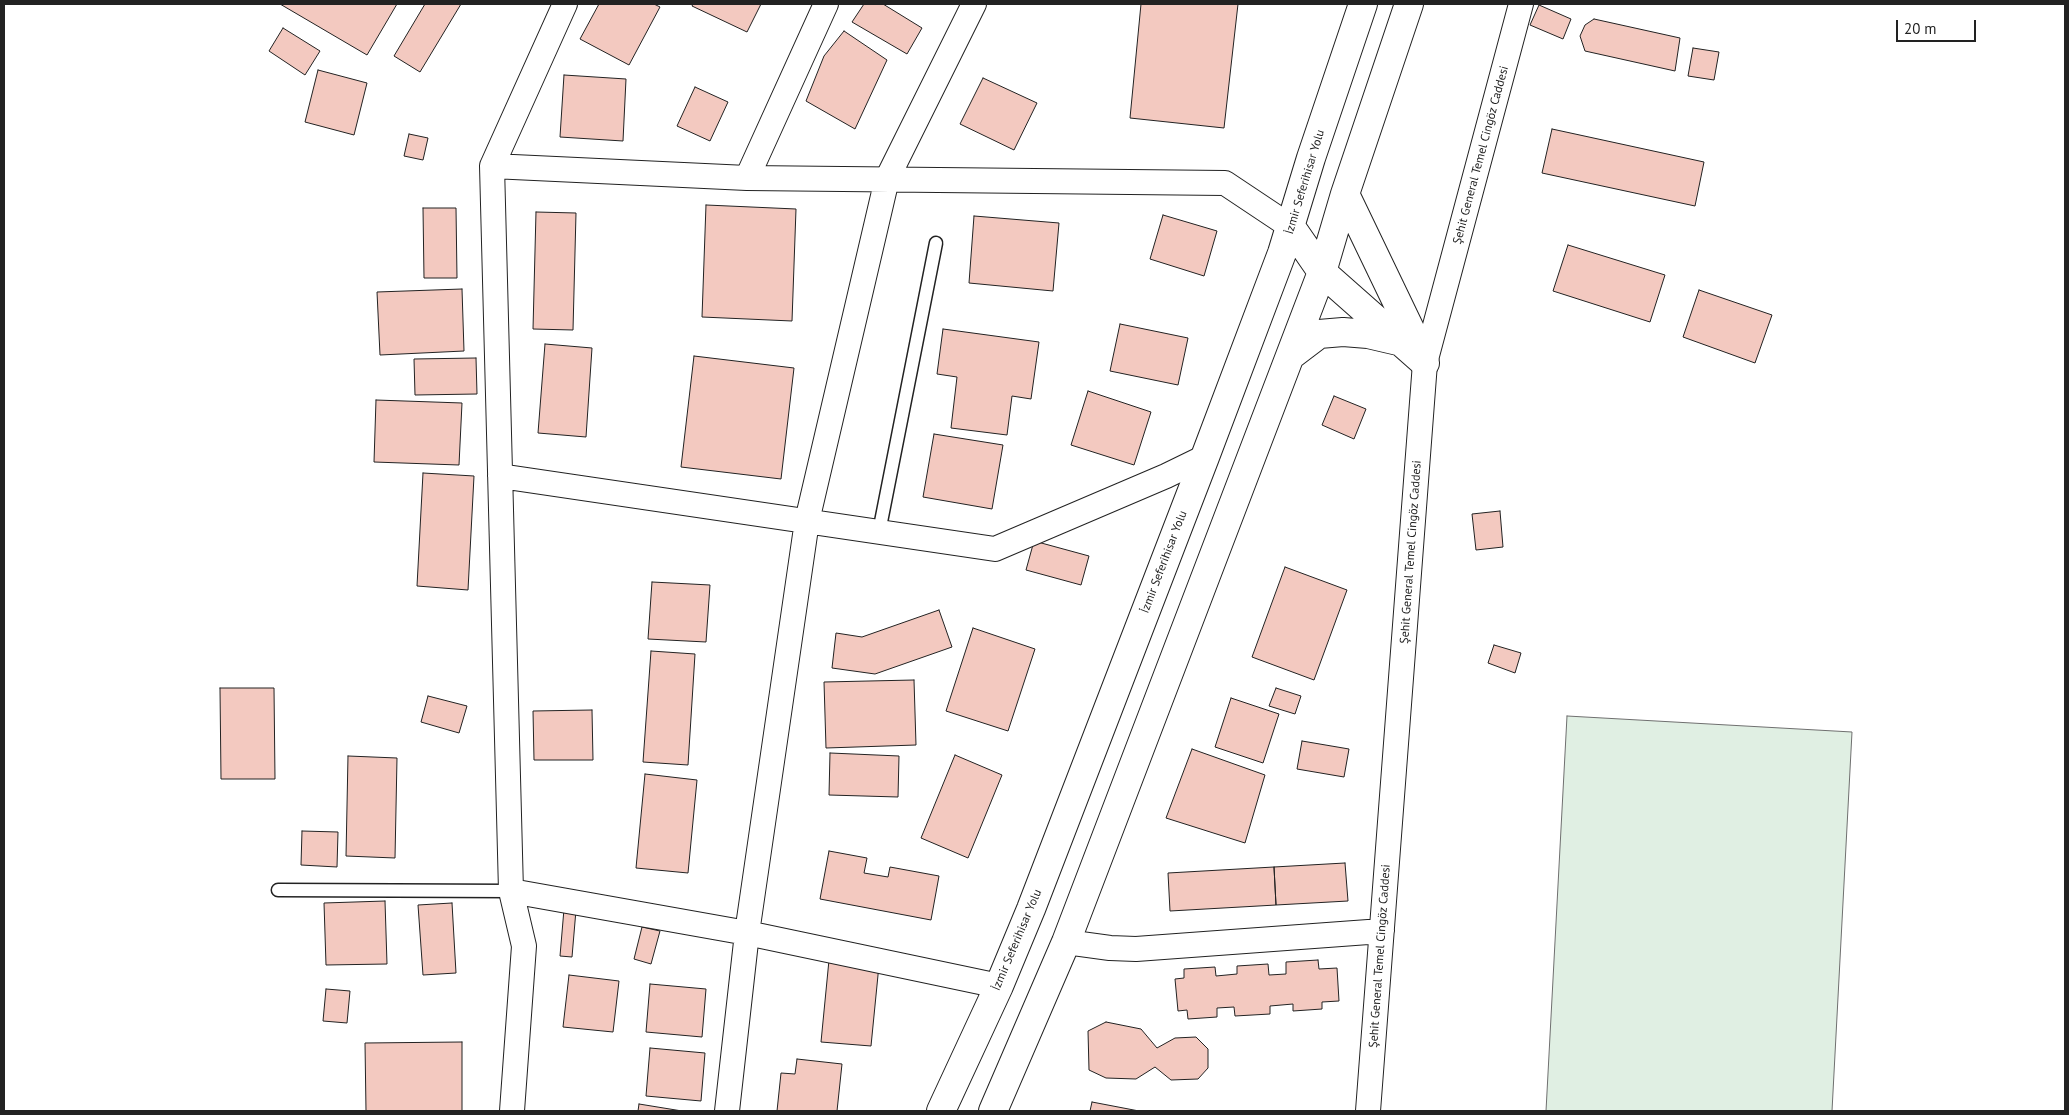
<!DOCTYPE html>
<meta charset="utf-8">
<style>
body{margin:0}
#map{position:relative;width:2069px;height:1115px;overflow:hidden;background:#fff;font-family:"PT Sans",sans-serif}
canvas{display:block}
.frame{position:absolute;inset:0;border:5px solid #222;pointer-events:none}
.scale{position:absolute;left:1896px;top:20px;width:80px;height:22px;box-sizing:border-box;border:2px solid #222;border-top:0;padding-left:6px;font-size:15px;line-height:18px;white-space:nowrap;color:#222;-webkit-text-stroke:4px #fff;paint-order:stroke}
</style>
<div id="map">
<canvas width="2069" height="1115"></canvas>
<div class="frame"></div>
<div class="scale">20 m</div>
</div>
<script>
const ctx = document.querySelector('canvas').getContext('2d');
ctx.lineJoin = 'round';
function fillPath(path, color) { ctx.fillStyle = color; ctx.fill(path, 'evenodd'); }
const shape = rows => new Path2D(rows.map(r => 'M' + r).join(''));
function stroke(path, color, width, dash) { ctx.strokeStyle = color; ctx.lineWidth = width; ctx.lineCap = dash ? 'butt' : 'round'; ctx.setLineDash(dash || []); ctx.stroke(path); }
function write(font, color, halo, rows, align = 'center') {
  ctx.font = font + ' "PT Sans",sans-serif'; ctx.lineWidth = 4; ctx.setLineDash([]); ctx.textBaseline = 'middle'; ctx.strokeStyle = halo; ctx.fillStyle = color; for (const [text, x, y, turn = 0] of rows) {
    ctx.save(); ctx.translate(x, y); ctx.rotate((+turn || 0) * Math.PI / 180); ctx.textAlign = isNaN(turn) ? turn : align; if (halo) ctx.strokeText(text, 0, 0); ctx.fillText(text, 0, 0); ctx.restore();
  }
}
const green = shape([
 [1567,716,1852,732,1832,1111,1546,1111,1567,716]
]);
const building = shape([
 [280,4,397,4,367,55,280,4],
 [425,4,461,4,420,72,394,56,425,4],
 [599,4,654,4,660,7,629,65,580,39,599,4],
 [693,4,761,4,747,32,692,6,693,4],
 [864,4,883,4,922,28,907,54,852,22,864,4],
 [1141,4,1238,4,1224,128,1130,118,1141,4],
 [1539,5,1571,19,1563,39,1530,25,1539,5],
 [1594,19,1680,38,1675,71,1585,51,1580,36,1585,25,1594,19],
 [283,28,320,51,305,75,269,51,283,28],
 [844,31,887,60,855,129,806,101,824,56,844,31],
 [1693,48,1719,52,1714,80,1688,76,1693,48],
 [318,70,367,83,354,135,305,122,318,70],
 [564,75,626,79,623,141,560,137,564,75],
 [983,78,1037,103,1014,150,960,124,983,78],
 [695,87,728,102,710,141,677,126,695,87],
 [1552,129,1704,162,1695,206,1542,173,1552,129],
 [409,134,428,138,423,160,404,156,409,134],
 [706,205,796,209,792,321,702,317,706,205],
 [423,208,456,208,457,278,424,278,423,208],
 [536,212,576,213,573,330,533,329,536,212],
 [1163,215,1217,231,1204,276,1150,259,1163,215],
 [974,216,1059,223,1053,291,969,283,974,216],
 [1568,245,1665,275,1650,322,1553,291,1568,245],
 [462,289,464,351,380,355,377,292,462,289],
 [1699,290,1772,315,1755,363,1683,337,1699,290],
 [1120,324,1188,338,1178,385,1110,371,1120,324],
 [943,329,1039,342,1031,399,1012,396,1007,435,951,428,957,377,937,374,943,329],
 [545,344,592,348,586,437,538,433,545,344],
 [694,356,794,368,781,479,681,467,694,356],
 [476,358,477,394,415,395,414,359,476,358],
 [1088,391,1151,412,1134,465,1071,445,1088,391],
 [1334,396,1366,409,1354,439,1322,425,1334,396],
 [376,400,462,403,459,465,374,462,376,400],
 [934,434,1003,445,992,509,923,497,934,434],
 [423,473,474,476,468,590,417,586,423,473],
 [1500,511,1503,547,1476,550,1472,514,1500,511],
 [1034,541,1089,556,1081,585,1026,570,1034,541],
 [1285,567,1347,590,1314,680,1252,657,1285,567],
 [652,582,710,585,706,642,648,639,652,582],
 [939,610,952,647,875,674,832,668,836,633,862,637,939,610],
 [973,628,1035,649,1008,731,946,711,973,628],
 [1494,645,1521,653,1515,673,1488,663,1494,645],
 [651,651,695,654,688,765,643,762,651,651],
 [914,680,916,745,826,748,824,682,914,680],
 [220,688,274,688,275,779,221,779,220,688],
 [1276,688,1301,696,1295,714,1269,706,1276,688],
 [428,696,467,706,459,733,421,722,428,696],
 [1231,698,1279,714,1263,763,1215,747,1231,698],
 [592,710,593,760,534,760,533,711,592,710],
 [1302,741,1349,749,1344,777,1297,769,1302,741],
 [1192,749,1265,775,1245,843,1166,818,1192,749],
 [830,753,899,756,898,797,829,795,830,753],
 [955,755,1002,775,968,858,921,838,955,755],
 [348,756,397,758,395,858,346,856,348,756],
 [645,774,697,780,688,873,636,868,645,774],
 [302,831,338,832,337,867,301,865,302,831],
 [829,851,867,858,864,873,888,877,890,867,939,876,931,920,820,899,829,851],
 [1345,863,1348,901,1276,905,1274,867,1345,863],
 [1274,867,1276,905,1170,911,1168,873,1274,867],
 [385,901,387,964,326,965,324,903,385,901],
 [452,903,456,973,423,975,418,905,452,903],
 [564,909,576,910,572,957,560,956,564,909],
 [642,927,660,931,651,964,634,959,642,927],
 [829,960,879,965,871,1046,821,1042,829,960],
 [1318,960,1319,969,1337,968,1339,1001,1322,1002,1322,1009,1293,1011,1293,1004,1270,1006,1270,1014,1235,1016,1234,1007,1217,1008,1217,1017,1188,1019,1187,1010,1178,1011,1175,979,1184,978,1184,969,1215,967,1216,976,1237,974,1237,966,1268,964,1269,975,1286,974,1286,962,1318,960],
 [569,975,619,981,613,1032,563,1027,569,975],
 [650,984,706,989,702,1037,646,1032,650,984],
 [326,989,350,991,347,1023,323,1021,326,989],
 [1106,1022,1141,1029,1157,1048,1175,1038,1196,1037,1208,1049,1208,1068,1198,1079,1171,1080,1155,1067,1136,1079,1106,1078,1089,1070,1088,1031,1106,1022],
 [462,1042,462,1111,366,1111,365,1043,462,1042],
 [650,1048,705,1053,701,1101,646,1096,650,1048],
 [797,1059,842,1064,837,1111,777,1111,781,1073,795,1074,797,1059],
 [1092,1102,1139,1111,1090,1111,1092,1102],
 [639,1104,682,1111,638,1111,639,1104]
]);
const service = shape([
 [879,532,936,243],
 [278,890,511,891]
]);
const minor = shape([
 [492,166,747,178,1225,183,1291,227],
 [747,178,826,4],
 [500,476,995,549,1166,476,1205,457],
 [511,891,747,933,999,986],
 [1066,942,1110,948,1136,949,1382,931],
 [512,1111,524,946,511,891,492,166,565,4],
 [727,1111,747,933,807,521,887,179,974,4],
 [1368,1111,1425,363,1521,4]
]);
const primary = shape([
 [1345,194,1421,352],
 [1291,227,1322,272,1425,363],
 [1290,356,1319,334,1343,332,1368,334,1398,341],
 [941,1111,999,986,1031,909,1205,457,1282,253,1311,158,1363,4],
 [993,1111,1066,942,1322,272,1345,194,1409,4]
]);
const streetNames = [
 ["Şehit General Temel Cingöz Caddesi",1481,155,-75],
 ["İzmir Seferihisar Yolu",1305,182,-73],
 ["Şehit General Temel Cingöz Caddesi",1411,552,-86],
 ["İzmir Seferihisar Yolu",1164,562,-69],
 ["İzmir Seferihisar Yolu",1017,940,-67],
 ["Şehit General Temel Cingöz Caddesi",1380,956,-86]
];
fillPath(green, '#e0efe3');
stroke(green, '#6f6f6f', 1);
fillPath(building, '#f3c9c0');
stroke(building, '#222', 1);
stroke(service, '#222', 15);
stroke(minor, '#222', 26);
stroke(primary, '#222', 30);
stroke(service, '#fff', 12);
stroke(minor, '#fff', 24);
stroke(primary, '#fff', 28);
write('12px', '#222', '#fff', streetNames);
</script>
